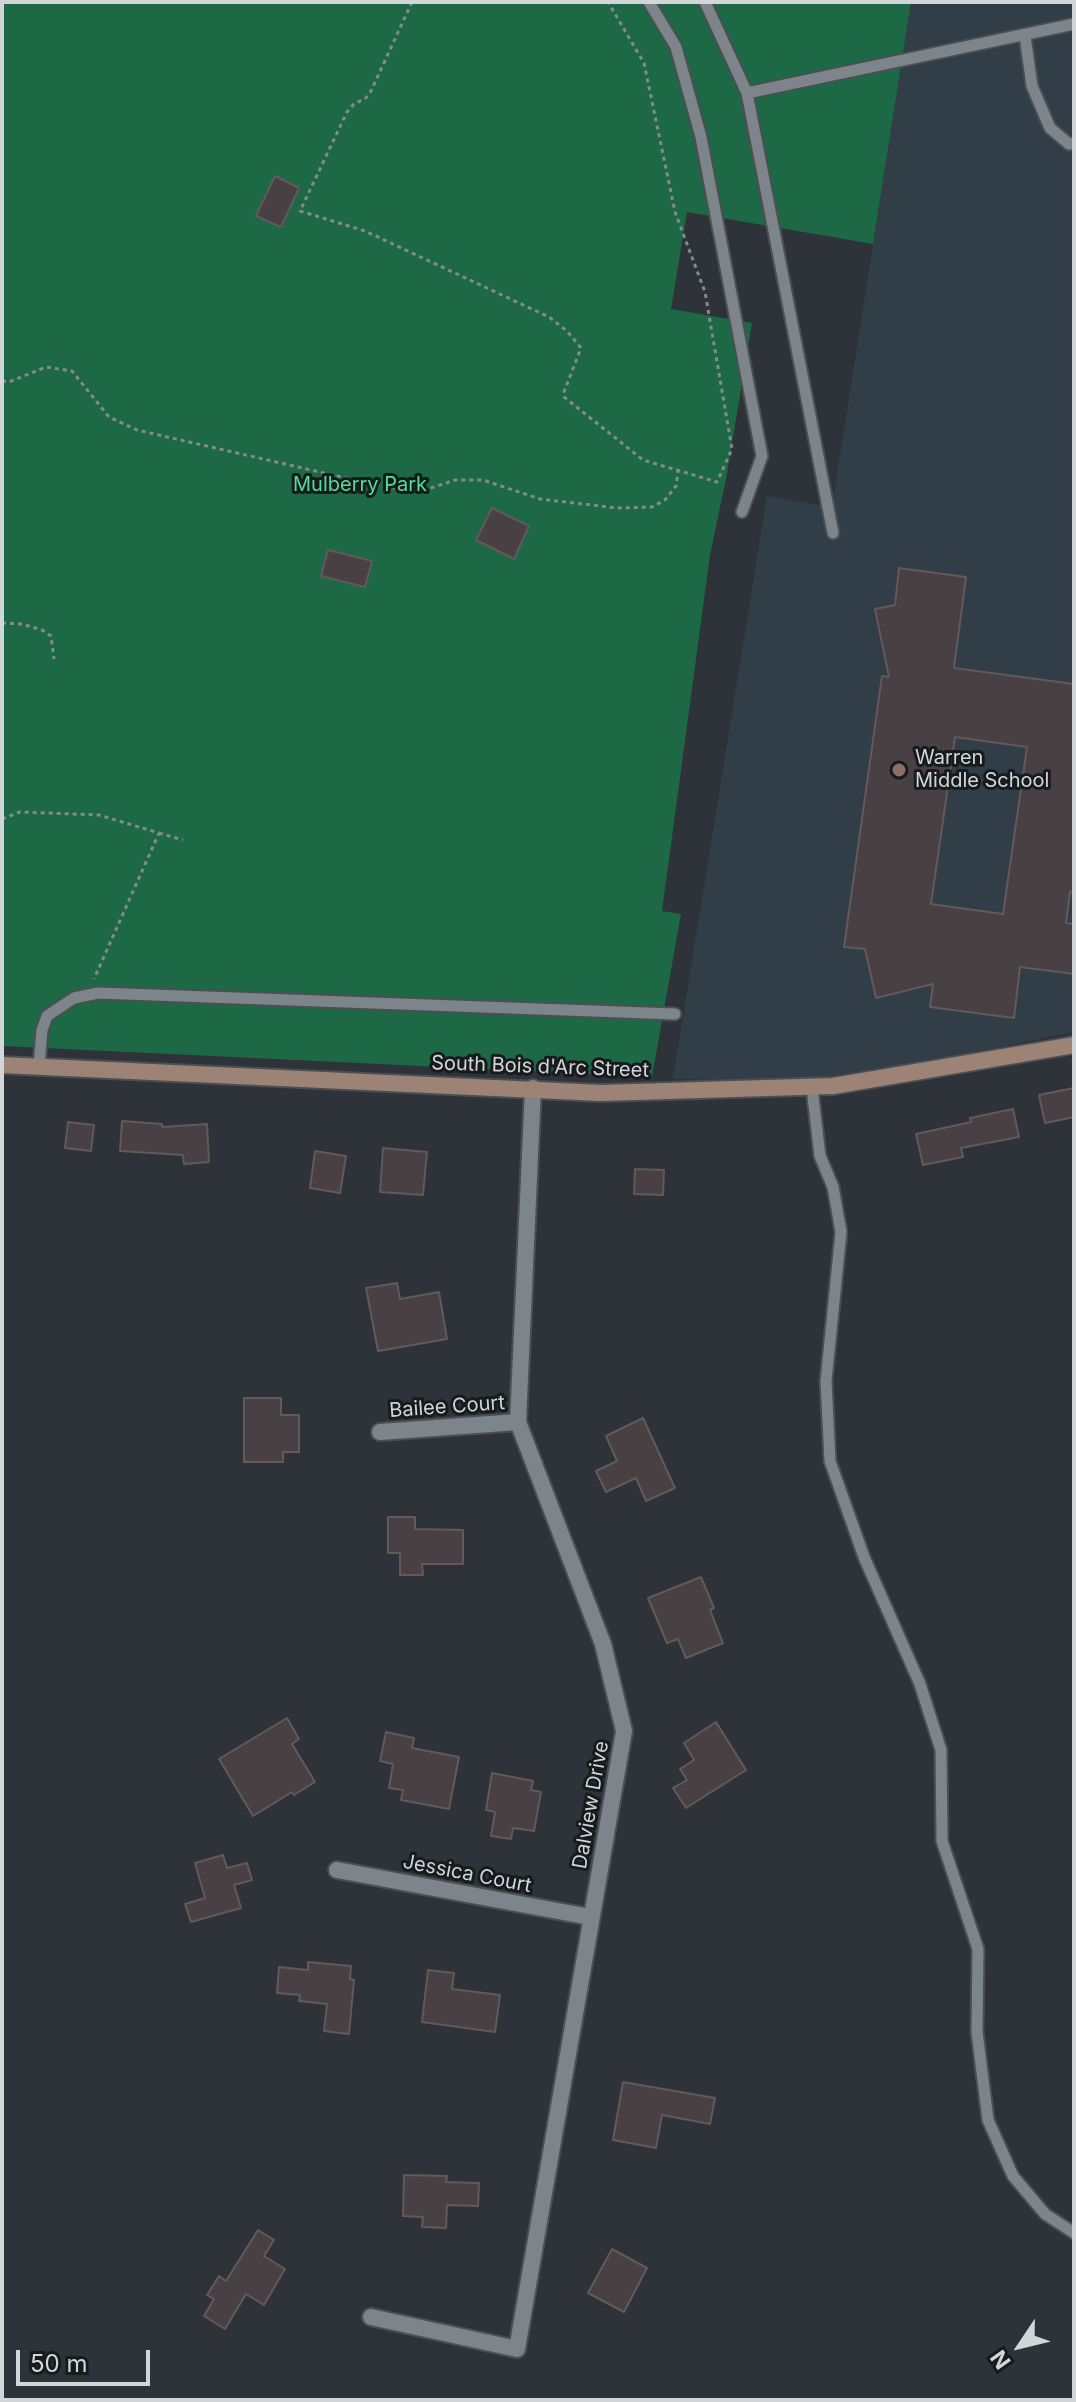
<!DOCTYPE html>
<style>
body{margin:0}
#map{position:relative;width:1076px;height:2402px;overflow:hidden;background:#2d3338;font-family:Inter,sans-serif}
canvas{display:block}
.frame{position:absolute;inset:0;border:4px solid #d2d6d9;pointer-events:none}
.north{position:absolute;left:980px;top:2306px;width:80px;height:80px;-webkit-text-stroke:6px #181b1d;paint-order:stroke;rotate:235deg;font-size:22px;font-weight:700;line-height:32px;text-align:center;color:#d2d6d9}
.north::after{content:'';display:block;margin:auto;width:28px;height:36px;background:#d2d6d9;clip-path:polygon(50% 0,100% 100%,50% 72%,0 100%)}
.scale{position:absolute;left:16px;top:2350px;width:134px;height:36px;box-sizing:border-box;border:4px solid #d2d6d9;border-top:0;padding-left:10px;font-size:24px;line-height:28px;white-space:nowrap;color:#d2d6d9;-webkit-text-stroke:6px #181b1d;paint-order:stroke}
</style>
<div id="map">
<canvas width="1076" height="2402"></canvas>
<div class="frame"></div>
<div class="north">N</div>
<div class="scale">50 m</div>
</div>
<script>
const ctx = document.querySelector('canvas').getContext('2d');
ctx.lineJoin = 'round';
function fillPath(path, color) { ctx.fillStyle = color; ctx.fill(path, 'evenodd'); }
const shape = rows => new Path2D(rows.map(r => 'M' + r).join(''));
function stroke(path, color, width, dash) { ctx.strokeStyle = color; ctx.lineWidth = width; ctx.lineCap = dash ? 'butt' : 'round'; ctx.setLineDash(dash || []); ctx.stroke(path); }
function write(font, color, halo, rows, align = 'center') {
  ctx.font = font + ' Inter,sans-serif'; ctx.lineWidth = 6; ctx.setLineDash([]); ctx.textBaseline = 'middle'; ctx.strokeStyle = halo; ctx.fillStyle = color; for (const [text, x, y, turn = 0] of rows) {
    ctx.save(); ctx.translate(x, y); ctx.rotate((+turn || 0) * Math.PI / 180); ctx.textAlign = isNaN(turn) ? turn : align; if (halo) ctx.strokeText(text, 0, 0); ctx.fillText(text, 0, 0); ctx.restore();
  }
}
const built = shape([
 [911,2,1074,2,1074,1032,935,1060,831,1076,757,1080,673,1079,767,496,832,507]
]);
const green = shape([
 [2,2,911,2,873,244,687,212,671,309,752,323,726,479,710,555,662,911,681,914,652,1077,2,1046]
]);
const building = shape([
 [275,176,299,188,281,227,256,216,275,176],
 [492,508,529,526,514,559,476,540,492,508],
 [328,550,372,561,365,587,321,576,328,550],
 [899,568,966,577,954,668,1074,684,1074,893,1070,892,1066,923,1074,924,1074,974,1020,967,1014,1018,930,1007,933,984,876,998,865,949,844,947,882,676,889,677,875,609,895,605,899,568],
 [955,737,1027,747,1003,914,931,904,955,737],
 [1074,1088,1074,1117,1045,1123,1039,1095,1074,1088],
 [1013,1109,1019,1137,961,1148,963,1157,923,1165,916,1134,971,1122,970,1118,1013,1109],
 [122,1121,162,1124,162,1127,207,1124,209,1162,184,1164,183,1155,120,1151,122,1121],
 [68,1122,94,1125,91,1151,65,1148,68,1122],
 [383,1148,427,1152,423,1195,380,1192,383,1148],
 [315,1151,346,1156,340,1193,310,1188,315,1151],
 [635,1169,664,1170,663,1195,634,1194,635,1169],
 [397,1283,400,1299,439,1292,447,1339,378,1351,366,1288,397,1283],
 [244,1398,281,1398,281,1415,299,1415,299,1452,283,1452,283,1462,244,1462,244,1398],
 [643,1418,675,1488,646,1501,636,1478,606,1492,596,1471,617,1461,606,1436,643,1418],
 [388,1517,415,1517,415,1529,463,1530,463,1564,422,1564,423,1575,400,1575,400,1553,388,1553,388,1517],
 [701,1577,714,1608,710,1610,723,1643,686,1658,678,1639,667,1643,648,1598,701,1577],
 [287,1718,299,1739,292,1744,315,1782,294,1795,292,1792,253,1816,219,1759,287,1718],
 [716,1722,746,1770,686,1808,673,1788,687,1780,680,1769,694,1760,684,1743,716,1722],
 [386,1732,414,1738,412,1748,459,1757,449,1809,401,1800,403,1790,389,1788,393,1764,380,1761,386,1732],
 [492,1773,533,1781,531,1790,541,1792,534,1831,513,1828,511,1839,491,1836,495,1812,486,1810,492,1773],
 [223,1855,227,1868,247,1863,252,1880,234,1885,241,1908,191,1922,185,1904,205,1898,195,1863,223,1855],
 [308,1962,351,1966,350,1979,354,1980,349,2034,324,2031,327,2004,299,2001,300,1995,277,1993,279,1967,308,1970,308,1962],
 [428,1970,454,1973,452,1989,500,1995,495,2032,422,2022,428,1970],
 [623,2082,715,2098,710,2124,662,2115,656,2148,613,2140,623,2082],
 [404,2175,447,2176,446,2182,479,2183,478,2206,447,2205,446,2228,422,2227,423,2217,403,2216,404,2175],
 [258,2230,274,2240,264,2256,285,2269,264,2305,246,2294,225,2329,204,2316,214,2299,207,2295,219,2276,226,2281,258,2230],
 [612,2249,647,2268,624,2312,588,2293,612,2249]
]);
const path = shape([
 [412,2,371,91,366,98,354,104,347,112,300,211,365,231,549,317,567,331,581,348,564,392,564,397,643,460,717,482,732,449,705,292,675,212,644,63,608,2],
 [2,381,9,382,46,367,72,371,109,417,137,430,385,487,422,491,455,480,483,480,540,499,617,508,652,507,665,500,676,486,678,472],
 [2,623,22,624,42,630,51,636,54,659],
 [2,819,20,812,99,815,159,833,94,979],
 [159,833,183,840]
]);
const lane = shape([
 [649,2,676,47,701,137,762,456,742,512],
 [705,2,747,93,1074,24],
 [1025,36,1032,86,1050,128,1069,144,1074,143],
 [747,93,833,533],
 [39,1066,42,1030,47,1016,74,998,98,993,675,1014],
 [812,1088,820,1156,833,1187,841,1232,826,1381,830,1461,864,1557,920,1684,941,1750,942,1841,978,1949,977,2032,988,2120,1013,2176,1045,2214,1074,2233]
]);
const street = shape([
 [380,1432,518,1422],
 [337,1870,590,1917],
 [371,2317,517,2349,624,1731,603,1644,518,1422,533,1088]
]);
const secondary = shape([
 [2,1065,601,1093,833,1086,1074,1045]
]);
const markers = [
 [899,770,8,"#8d6e63"]
];
const parkNames = [
 ["Mulberry Park",360,485]
];
const poiNames = [
 ["Warren",915,758],
 ["Middle School",915,781]
];
const streetNames = [
 ["South Bois d'Arc Street",540,1067,2],
 ["Bailee Court",447,1407,-4],
 ["Dalview Drive",591,1805,-80],
 ["Jessica Court",467,1874,11]
];
fillPath(built, '#323e47');
fillPath(green, '#1d6945');
fillPath(building, '#494043');
stroke(building, '#62595c', 2);
stroke(lane, '#4a4f54', 15);
stroke(street, '#4a4f54', 20);
stroke(secondary, '#4a4f54', 20);
stroke(path, '#858a8e', 3, [4, 4]);
stroke(lane, '#7d848a', 11);
stroke(street, '#7d848a', 16);
stroke(secondary, '#9d8376', 16);
for (const [x, y, r, color] of markers) { const dot = new Path2D(); dot.arc(x, y, r, 0, 2 * Math.PI); ctx.fillStyle = color; ctx.fill(dot); stroke(dot, '#181b1d', 3); }
write('20px', '#4fdd98', '#181b1d', parkNames);
write('20px', '#d2d6d9', '#181b1d', poiNames, 'left');
write('20px', '#d2d6d9', '#181b1d', streetNames);
</script>
